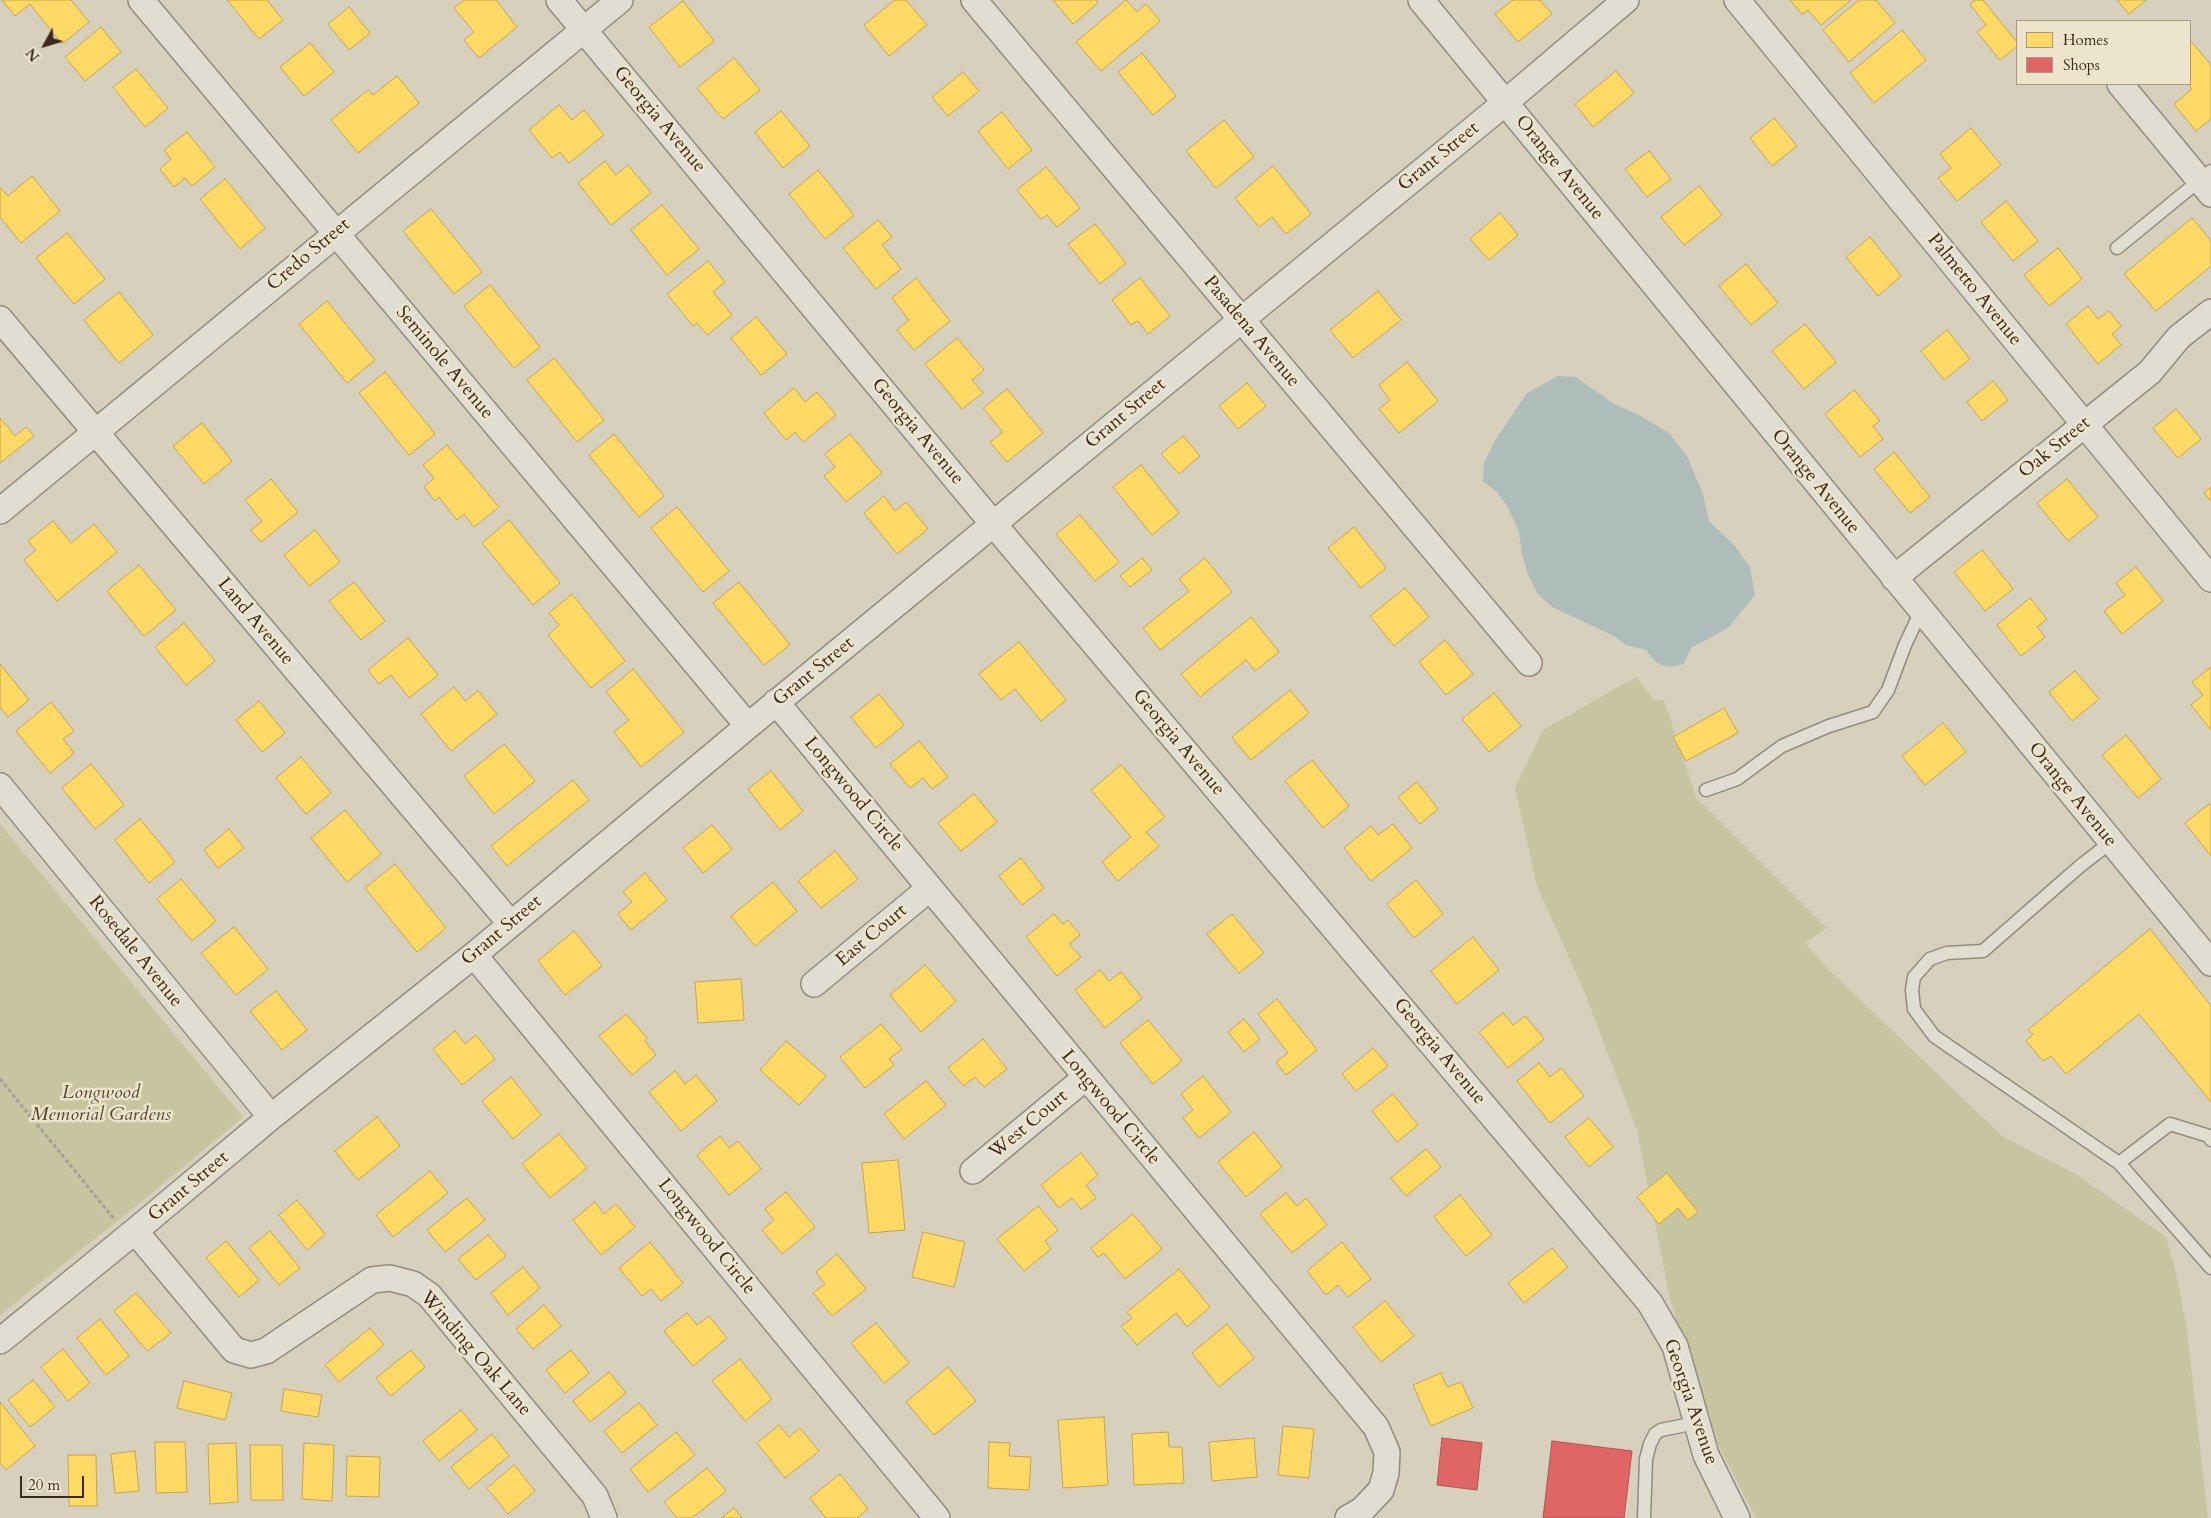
<!DOCTYPE html>
<style>
body{margin:0}
#map{position:relative;width:2211px;height:1518px;overflow:hidden;background:#d7d0bc;font-family:Cardo,serif}
canvas{display:block}
.legend{position:absolute;left:2016px;top:20px;width:175px;height:65px;box-sizing:border-box;background:#ede4cc;border:1px solid #a69986;margin:0;padding:6px 9px;list-style:none;font-size:15px;color:#3b281e}
.legend li{display:flex;align-items:center;gap:10px;height:25px}
.legend b{width:25px;border:1px solid #a69986}
.north{position:absolute;left:20px;top:20px;width:50px;height:50px;-webkit-text-stroke:4px #ede4cc;paint-order:stroke;rotate:231deg;font-size:14px;font-weight:700;line-height:20px;text-align:center;color:#3b281e}
.north::after{content:'';display:block;margin:auto;width:18px;height:22px;background:#3b281e;clip-path:polygon(50% 0,100% 100%,50% 72%,0 100%)}
.scale{position:absolute;left:20px;top:1476px;width:64px;height:22px;box-sizing:border-box;border:2px solid #3b281e;border-top:0;padding-left:6px;font-size:15px;line-height:18px;white-space:nowrap;color:#3b281e;-webkit-text-stroke:4px #ede4cc;paint-order:stroke}
</style>
<div id="map">
<canvas width="2211" height="1518"></canvas>
<ul class="legend">
<li><b style="height:14px;background:#ffd966"></b>Homes</li>
<li><b style="height:14px;background:#e06666"></b>Shops</li>
</ul>
<div class="north">N</div>
<div class="scale">20 m</div>
</div>
<script>
const ctx = document.querySelector('canvas').getContext('2d');
ctx.lineJoin = 'round';
function fillPath(path, color) { ctx.fillStyle = color; ctx.fill(path, 'evenodd'); }
const shape = rows => new Path2D(rows.map(r => 'M' + r).join(''));
function stroke(path, color, width, dash) { ctx.strokeStyle = color; ctx.lineWidth = width; ctx.lineCap = dash ? 'butt' : 'round'; ctx.setLineDash(dash || []); ctx.stroke(path); }
function write(font, color, halo, rows, align = 'center') {
  ctx.font = font + ' Cardo,serif'; ctx.lineWidth = 5; ctx.setLineDash([]); ctx.textBaseline = 'middle'; ctx.strokeStyle = halo; ctx.fillStyle = color; for (const [text, x, y, turn = 0] of rows) {
    ctx.save(); ctx.translate(x, y); ctx.rotate((+turn || 0) * Math.PI / 180); ctx.textAlign = isNaN(turn) ? turn : align; if (halo) ctx.strokeText(text, 0, 0); ctx.fillText(text, 0, 0); ctx.restore();
  }
}
const green = shape([
 [1636,677,1655,701,1664,700,1696,797,1827,928,1805,943,1828,969,2002,1136,2077,1175,2166,1237,2175,1268,2187,1330,2208,1518,1756,1518,1711,1431,1670,1299,1637,1130,1586,996,1537,886,1515,788,1543,730],
 [0,824,243,1117,141,1202,0,1315]
]);
const water = shape([
 [1558,376,1576,377,1613,403,1643,417,1670,434,1688,458,1703,494,1709,521,1734,545,1750,567,1755,595,1728,628,1691,648,1684,664,1669,667,1657,663,1646,650,1626,645,1612,635,1552,607,1538,594,1529,577,1522,555,1519,532,1508,507,1497,492,1483,481,1484,463,1496,439,1527,393]
]);
const homes = shape([
 [2,0,71,0,89,22,62,44,30,4,15,16,2,0],
 [227,0,267,0,283,20,259,39,227,0],
 [464,0,496,0,517,27,479,58,464,40,474,32,454,8,464,0],
 [895,0,906,0,927,25,889,56,864,25,895,0],
 [1053,0,1096,0,1098,3,1073,24,1053,0],
 [1126,0,1137,12,1146,4,1160,21,1101,71,1076,42,1126,0],
 [1513,0,1540,0,1552,14,1518,42,1495,14,1513,0],
 [1790,0,1851,0,1821,25,1808,10,1802,14,1790,0],
 [1859,0,1876,0,1895,23,1849,62,1823,30,1859,0],
 [1975,0,1983,0,2017,42,2017,46,2000,60,1977,32,1986,25,1970,4,1975,0],
 [2117,0,2146,0,2129,14,2117,0],
 [683,1,714,41,680,67,649,27,683,1],
 [349,7,370,33,349,50,328,24,349,7],
 [101,27,121,52,85,81,65,57,101,27],
 [1902,30,1926,60,1874,103,1850,73,1902,30],
 [2190,40,2211,65,2211,119,2196,131,2174,104,2192,89,2188,84,2190,40],
 [310,43,334,72,304,96,280,67,310,43],
 [1142,53,1176,96,1153,115,1118,72,1142,53],
 [734,58,760,90,723,119,697,88,734,58],
 [136,69,168,108,145,127,113,87,136,69],
 [1616,71,1634,93,1593,127,1575,104,1616,71],
 [963,72,979,91,948,116,932,97,963,72],
 [397,76,419,103,358,153,331,120,368,90,373,95,397,76],
 [559,105,572,120,584,110,604,135,569,163,560,152,552,158,529,130,559,105],
 [781,111,810,146,783,168,755,132,781,111],
 [1002,112,1032,150,1008,169,978,131,1002,112],
 [1774,118,1797,146,1772,166,1750,138,1774,118],
 [1224,120,1254,157,1216,188,1186,151,1224,120],
 [1971,128,2001,165,1957,201,1938,178,1951,168,1940,154,1971,128],
 [187,132,215,167,192,186,185,178,174,187,160,169,171,159,164,150,187,132],
 [1649,151,1671,179,1647,197,1625,169,1649,151],
 [605,161,616,175,628,165,651,193,611,225,578,183,605,161],
 [1273,166,1311,214,1286,234,1272,217,1259,227,1235,198,1273,166],
 [1046,167,1080,208,1057,227,1047,215,1041,219,1017,190,1046,167],
 [818,170,854,215,825,239,789,194,818,170],
 [32,176,60,211,21,243,0,217,0,187,8,196,32,176],
 [225,179,265,228,240,249,200,199,225,179],
 [1699,186,1722,215,1684,245,1661,217,1699,186],
 [2006,201,2038,241,2013,261,1981,222,2006,201],
 [662,205,699,249,667,275,631,230,662,205],
 [431,209,482,272,454,294,403,231,431,209],
 [1500,213,1518,235,1489,260,1470,239,1500,213],
 [2192,218,2211,241,2211,266,2156,311,2124,274,2192,218],
 [878,220,892,237,882,245,901,269,876,289,843,248,878,220],
 [1095,224,1126,263,1100,284,1068,244,1095,224],
 [67,233,105,279,74,304,36,258,67,233],
 [1870,237,1901,276,1878,296,1846,257,1870,237],
 [2058,248,2082,279,2049,306,2024,275,2058,248],
 [708,261,725,282,713,292,732,315,707,335,697,323,693,326,667,294,708,261],
 [1746,264,1778,303,1751,325,1719,286,1746,264],
 [916,278,950,321,914,350,897,330,909,320,892,298,916,278],
 [1140,278,1170,316,1148,334,1138,321,1131,325,1112,300,1140,278],
 [490,285,540,347,514,368,464,306,490,285],
 [1378,291,1401,320,1353,358,1330,330,1378,291],
 [119,292,153,335,119,363,84,320,119,292],
 [327,301,375,360,347,383,299,324,327,301],
 [2088,306,2098,319,2109,311,2121,326,2112,334,2121,345,2098,364,2066,324,2088,306],
 [756,317,787,354,761,375,731,338,756,317],
 [1805,324,1836,362,1804,389,1772,351,1805,324],
 [1947,330,1970,359,1944,380,1921,351,1947,330],
 [957,338,984,370,972,380,983,393,962,409,925,364,957,338],
 [554,358,604,420,577,442,527,380,554,358],
 [1407,362,1438,401,1399,433,1379,409,1390,400,1379,385,1407,362],
 [385,372,435,434,409,455,359,393,385,372],
 [1993,381,2008,400,1982,421,1967,402,1993,381],
 [1247,383,1266,406,1238,429,1219,406,1247,383],
 [794,388,805,402,817,392,836,415,803,442,795,432,786,440,764,413,794,388],
 [1007,389,1043,433,1007,462,990,442,1003,432,983,408,1007,389],
 [1854,390,1880,421,1873,426,1883,439,1860,457,1825,414,1854,390],
 [2176,409,2201,439,2178,458,2153,428,2176,409],
 [0,418,15,436,26,427,34,436,0,463,0,418],
 [202,423,232,461,204,484,173,446,202,423],
 [614,434,664,496,639,517,589,455,614,434],
 [850,434,882,473,846,502,824,476,835,467,825,454,850,434],
 [1183,436,1200,456,1179,474,1161,454,1183,436],
 [447,445,499,507,474,527,464,514,457,520,439,497,435,501,424,487,434,478,423,465,447,445],
 [1894,452,1930,497,1910,513,1874,469,1894,452],
 [1141,465,1179,513,1152,535,1113,487,1141,465],
 [271,479,298,512,261,542,251,530,262,521,245,500,271,479],
 [2067,479,2098,517,2068,541,2037,503,2067,479],
 [2211,487,2211,501,2204,493,2211,487],
 [884,496,895,511,906,502,928,529,897,554,864,513,884,496],
 [677,507,729,571,703,592,651,528,677,507],
 [1080,515,1119,562,1095,581,1056,534,1080,515],
 [509,520,560,583,533,605,482,543,509,520],
 [53,521,71,543,94,524,117,552,57,601,24,560,36,550,28,541,53,521],
 [1354,527,1386,568,1361,588,1328,548,1354,527],
 [315,530,340,562,309,586,284,555,315,530],
 [1982,550,2013,589,1985,611,1954,572,1982,550],
 [1142,558,1152,570,1130,587,1120,576,1142,558],
 [1205,558,1232,592,1160,650,1143,628,1189,591,1179,579,1205,558],
 [139,565,176,610,144,636,107,591,139,565],
 [2136,567,2163,601,2122,634,2104,611,2125,595,2116,583,2136,567],
 [354,582,385,621,361,640,329,601,354,582],
 [739,582,790,645,764,665,713,603,739,582],
 [1405,588,1429,617,1394,646,1370,616,1405,588],
 [572,594,625,661,591,688,548,635,559,625,549,613,572,594],
 [2030,598,2047,619,2037,627,2045,637,2021,656,1997,625,2030,598],
 [1251,617,1279,652,1255,671,1246,660,1200,697,1181,674,1251,617],
 [184,623,215,661,186,685,155,647,184,623],
 [408,638,438,675,409,698,391,675,379,684,368,670,408,638],
 [1445,640,1473,674,1446,695,1419,662,1445,640],
 [1019,642,1066,700,1041,721,1015,689,1001,700,979,674,1019,642],
 [0,664,29,700,8,717,0,707,0,664],
 [2211,667,2211,730,2191,705,2203,695,2192,682,2211,667],
 [633,669,684,732,641,767,614,732,629,720,606,692,633,669],
 [2075,671,2099,699,2072,721,2049,692,2075,671],
 [454,687,465,701,478,691,497,714,451,751,421,714,454,687],
 [1290,690,1309,713,1251,760,1232,737,1290,690],
 [1494,693,1521,726,1489,752,1462,719,1494,693],
 [879,694,904,725,876,748,851,717,879,694],
 [259,701,285,733,262,752,236,720,259,701],
 [51,702,74,731,63,739,74,753,50,773,16,731,51,702],
 [1724,708,1738,733,1686,761,1673,737,1724,708],
 [1943,723,1966,752,1925,785,1902,756,1943,723],
 [2126,735,2161,779,2138,798,2102,755,2126,735],
 [919,741,948,777,932,789,923,778,910,788,890,764,919,741],
 [504,744,535,781,494,814,464,776,504,744],
 [301,757,331,793,306,814,276,778,301,757],
 [1312,760,1349,806,1323,828,1285,781,1312,760],
 [91,764,124,805,95,829,62,788,91,764],
 [1121,765,1165,817,1146,832,1159,846,1118,881,1102,862,1131,837,1091,790,1121,765],
 [771,771,803,811,780,830,748,789,771,771],
 [573,780,589,800,507,866,491,846,573,780],
 [1417,782,1438,809,1420,824,1398,797,1417,782],
 [974,794,997,822,961,851,938,823,974,794],
 [2209,804,2211,807,2211,856,2185,823,2209,804],
 [345,810,381,854,347,882,311,838,345,810],
 [140,819,175,862,149,883,115,840,140,819],
 [1393,824,1412,848,1371,881,1344,848,1371,826,1378,835,1393,824],
 [712,825,732,849,703,873,683,848,712,825],
 [229,829,244,848,218,868,204,850,229,829],
 [835,851,858,879,821,908,798,881,835,851],
 [1021,858,1044,888,1022,905,999,876,1021,858],
 [395,864,446,928,417,952,365,888,395,864],
 [645,873,667,900,631,930,618,914,632,902,623,892,645,873],
 [181,879,216,921,192,941,157,899,181,879],
 [1416,880,1443,914,1414,938,1387,904,1416,880],
 [773,882,797,911,755,946,731,916,773,882],
 [1054,914,1063,924,1068,920,1080,935,1069,944,1081,957,1057,976,1026,937,1054,914],
 [1232,914,1264,953,1239,973,1207,934,1232,914],
 [234,927,268,969,236,995,201,953,234,927],
 [2150,929,2211,1006,2211,1102,2139,1014,2066,1074,2051,1056,2043,1061,2026,1041,2033,1034,2028,1030,2150,929],
 [574,931,602,966,565,995,538,961,574,931],
 [1473,937,1499,970,1457,1004,1431,971,1473,937],
 [925,965,956,1001,921,1032,890,995,925,965],
 [1100,970,1109,981,1121,972,1142,998,1105,1028,1075,990,1100,970],
 [741,979,744,1020,698,1023,695,982,741,979],
 [276,991,307,1030,282,1050,250,1011,276,991],
 [1277,999,1317,1050,1286,1075,1276,1062,1288,1053,1258,1014,1277,999],
 [1503,1013,1513,1025,1525,1016,1544,1039,1508,1068,1479,1032,1503,1013],
 [626,1014,647,1038,645,1041,656,1055,632,1075,599,1036,626,1014],
 [1244,1019,1260,1039,1244,1052,1228,1032,1244,1019],
 [1148,1020,1182,1061,1153,1084,1120,1043,1148,1020],
 [881,1024,902,1049,889,1059,894,1065,865,1088,840,1057,881,1024],
 [455,1031,465,1044,476,1035,495,1059,462,1085,433,1049,455,1031],
 [983,1039,1007,1069,984,1087,975,1077,964,1086,948,1068,983,1039],
 [786,1041,826,1076,799,1105,760,1070,786,1041],
 [1373,1048,1388,1066,1356,1091,1342,1074,1373,1048],
 [1539,1063,1550,1077,1561,1068,1584,1096,1550,1123,1517,1081,1539,1063],
 [675,1071,685,1084,696,1075,717,1101,681,1131,649,1092,675,1071],
 [1203,1076,1231,1112,1199,1138,1183,1118,1193,1110,1181,1094,1203,1076],
 [511,1077,541,1115,513,1139,482,1101,511,1077],
 [926,1081,946,1105,904,1139,884,1114,926,1081],
 [1393,1094,1418,1125,1397,1142,1372,1111,1393,1094],
 [377,1117,400,1146,358,1180,335,1151,377,1117],
 [1589,1118,1613,1147,1589,1167,1565,1137,1589,1118],
 [1254,1132,1282,1167,1246,1197,1218,1162,1254,1132],
 [559,1134,587,1168,550,1198,522,1164,559,1134],
 [720,1136,729,1148,738,1141,761,1169,729,1195,697,1155,720,1136],
 [1426,1149,1441,1167,1406,1196,1391,1178,1426,1149],
 [1081,1153,1098,1175,1086,1185,1096,1198,1081,1209,1072,1198,1059,1208,1041,1185,1081,1153],
 [898,1160,905,1230,869,1233,862,1163,898,1160],
 [430,1171,448,1193,393,1237,376,1215,430,1171],
 [1667,1173,1698,1212,1688,1220,1678,1208,1659,1224,1637,1197,1667,1173],
 [786,1192,815,1227,782,1254,762,1230,774,1220,765,1209,786,1192],
 [1286,1193,1297,1206,1306,1198,1327,1225,1292,1253,1260,1214,1286,1193],
 [1460,1195,1492,1235,1466,1256,1434,1217,1460,1195],
 [467,1198,485,1220,445,1252,427,1230,467,1198],
 [297,1200,325,1234,307,1250,279,1215,297,1200],
 [595,1202,604,1214,616,1204,635,1227,601,1255,573,1220,595,1202],
 [1038,1206,1058,1230,1045,1241,1051,1249,1024,1271,997,1239,1038,1206],
 [1133,1214,1162,1249,1125,1279,1104,1253,1098,1257,1091,1248,1133,1214],
 [270,1231,300,1268,279,1285,249,1248,270,1231],
 [923,1232,965,1242,954,1287,912,1277,923,1232],
 [488,1235,506,1256,476,1280,458,1259,488,1235],
 [226,1241,259,1280,239,1297,206,1258,226,1241],
 [650,1242,683,1283,661,1301,651,1289,642,1296,619,1268,650,1242],
 [1342,1242,1371,1279,1348,1297,1338,1285,1326,1295,1307,1271,1342,1242],
 [1552,1248,1568,1267,1524,1303,1508,1283,1552,1248],
 [837,1254,866,1289,832,1316,813,1293,825,1284,816,1272,837,1254],
 [523,1267,540,1288,508,1315,491,1293,523,1267],
 [1179,1269,1210,1307,1187,1327,1176,1313,1137,1345,1121,1326,1132,1318,1127,1312,1179,1269],
 [136,1293,171,1333,147,1351,114,1311,136,1293],
 [1385,1301,1414,1336,1381,1362,1353,1327,1385,1301],
 [544,1305,561,1326,533,1349,516,1329,544,1305],
 [687,1313,697,1325,709,1316,727,1338,693,1366,664,1331,687,1313],
 [100,1319,129,1356,106,1375,77,1338,100,1319],
 [876,1323,909,1363,884,1383,851,1343,876,1323],
 [1227,1324,1254,1358,1219,1387,1192,1353,1227,1324],
 [370,1328,384,1345,339,1382,325,1365,370,1328],
 [63,1349,90,1383,68,1401,41,1367,63,1349],
 [411,1350,425,1367,391,1396,376,1378,411,1350],
 [571,1350,589,1373,565,1393,546,1370,571,1350],
 [740,1359,772,1399,745,1421,712,1381,740,1359],
 [948,1367,976,1401,934,1435,906,1402,948,1367],
 [609,1372,626,1393,590,1422,573,1401,609,1372],
 [1441,1373,1447,1387,1461,1382,1473,1408,1431,1426,1413,1385,1441,1373],
 [33,1380,55,1407,30,1427,8,1400,33,1380],
 [184,1381,232,1393,225,1420,177,1408,184,1381],
 [284,1389,322,1395,318,1417,281,1411,284,1389],
 [0,1402,35,1446,6,1470,0,1463,0,1402],
 [639,1403,657,1425,622,1453,604,1431,639,1403],
 [461,1410,477,1430,439,1461,423,1441,461,1410],
 [1104,1417,1108,1485,1063,1488,1058,1420,1104,1417],
 [779,1425,789,1437,800,1428,819,1451,785,1478,757,1443,779,1425],
 [1283,1426,1314,1429,1309,1478,1278,1475,1283,1426],
 [676,1432,695,1455,648,1492,630,1469,676,1432],
 [1168,1432,1169,1447,1182,1447,1184,1483,1134,1485,1132,1434,1168,1432],
 [492,1434,509,1456,469,1489,451,1467,492,1434],
 [1254,1438,1257,1477,1212,1481,1209,1442,1254,1438],
 [155,1442,185,1442,187,1492,156,1493,155,1442],
 [989,1442,1010,1443,1009,1456,1031,1457,1029,1490,988,1488,989,1442],
 [236,1443,238,1502,210,1504,208,1444,236,1443],
 [304,1443,334,1445,332,1501,302,1499,304,1443],
 [250,1445,282,1445,283,1500,251,1500,250,1445],
 [135,1451,139,1491,115,1493,111,1454,135,1451],
 [68,1455,96,1455,97,1506,69,1506,68,1455],
 [347,1456,380,1457,379,1497,346,1496,347,1456],
 [514,1465,535,1491,508,1514,487,1488,514,1465],
 [707,1468,726,1491,692,1518,677,1518,664,1502,707,1468],
 [840,1474,868,1509,857,1518,826,1518,810,1498,840,1474],
 [734,1508,742,1518,721,1518,734,1508]
]);
const shops = shape([
 [1442,1438,1482,1443,1477,1490,1437,1485,1442,1438],
 [1552,1441,1632,1451,1624,1518,1543,1518,1552,1441]
]);
const path = shape([
 [0,1079,115,1220]
]);
const service = shape([
 [2117,248,2211,171],
 [1706,790,1737,779,1782,746,1829,726,1873,712,1888,690,1905,645,1921,611],
 [2111,842,2079,867,1983,951,1947,953,1930,959,1914,977,1912,990,1914,1009,1934,1036,2119,1163,2211,1268],
 [2119,1163,2170,1124,2209,1136,2211,1140],
 [1644,1518,1646,1459,1650,1444,1655,1434,1661,1430,1696,1423]
]);
const minor = shape([
 [141,0,748,726],
 [559,0,980,508,1650,1303,1675,1346,1706,1455,1737,1518],
 [974,0,1529,663],
 [1421,0,2211,963],
 [1737,0,2211,579],
 [2120,84,2211,194],
 [0,319,511,924],
 [0,511,620,0],
 [1894,578,2150,372,2179,337,2211,312],
 [776,702,1376,1427,1387,1452,1386,1473,1381,1490,1362,1510,1348,1518],
 [0,786,271,1117],
 [474,955,937,1518],
 [814,984,930,888],
 [973,1171,1085,1078],
 [135,1231,234,1350,251,1355,266,1351,372,1280,390,1278,413,1284,429,1295,595,1496,604,1518],
 [0,1341,135,1231,271,1117,474,955,748,726,1494,112,1626,0]
]);
const streetNames = [
 ["Georgia Avenue",659,120,50],
 ["Grant Street",1439,157,-39],
 ["Orange Avenue",1559,168,51],
 ["Credo Street",309,255,-40],
 ["Palmetto Avenue",1974,290,51],
 ["Pasadena Avenue",1251,332,50],
 ["Seminole Avenue",444,363,50],
 ["Grant Street",1126,414,-40],
 ["Georgia Avenue",917,432,50],
 ["Oak Street",2055,448,-39],
 ["Orange Avenue",1815,482,51],
 ["Land Avenue",255,622,50],
 ["Grant Street",814,672,-39],
 ["Georgia Avenue",1178,743,50],
 ["Longwood Circle",853,795,50],
 ["Orange Avenue",2072,795,51],
 ["Grant Street",502,931,-40],
 ["East Court",872,936,-40],
 ["Rosedale Avenue",135,952,51],
 ["Georgia Avenue",1439,1052,50],
 ["Longwood Circle",1110,1108,50],
 ["West Court",1029,1125,-40],
 ["Grant Street",189,1187,-40],
 ["Longwood Circle",706,1237,51],
 ["Winding Oak Lane",475,1354,49],
 ["Georgia Avenue",1690,1402,71]
];
const parkNames = [
 ["Longwood",101,1094],
 ["Memorial Gardens",101,1116]
];
fillPath(green, '#c6c59f');
fillPath(water, '#aebdb9');
fillPath(homes, '#ffd966');
stroke(homes, '#c4a450', 1);
fillPath(shops, '#e06666');
stroke(shops, '#ae5350', 1);
stroke(service, '#928b7f', 15);
stroke(minor, '#928b7f', 28);
stroke(path, '#a5a097', 3, [4, 2.5]);
stroke(service, '#e0ddd3', 12);
stroke(minor, '#e0ddd3', 25);
write('19px', '#3b281e', '#ede4cc', streetNames);
write('italic 19px', '#544633', '#ede4cc', parkNames);
</script>
